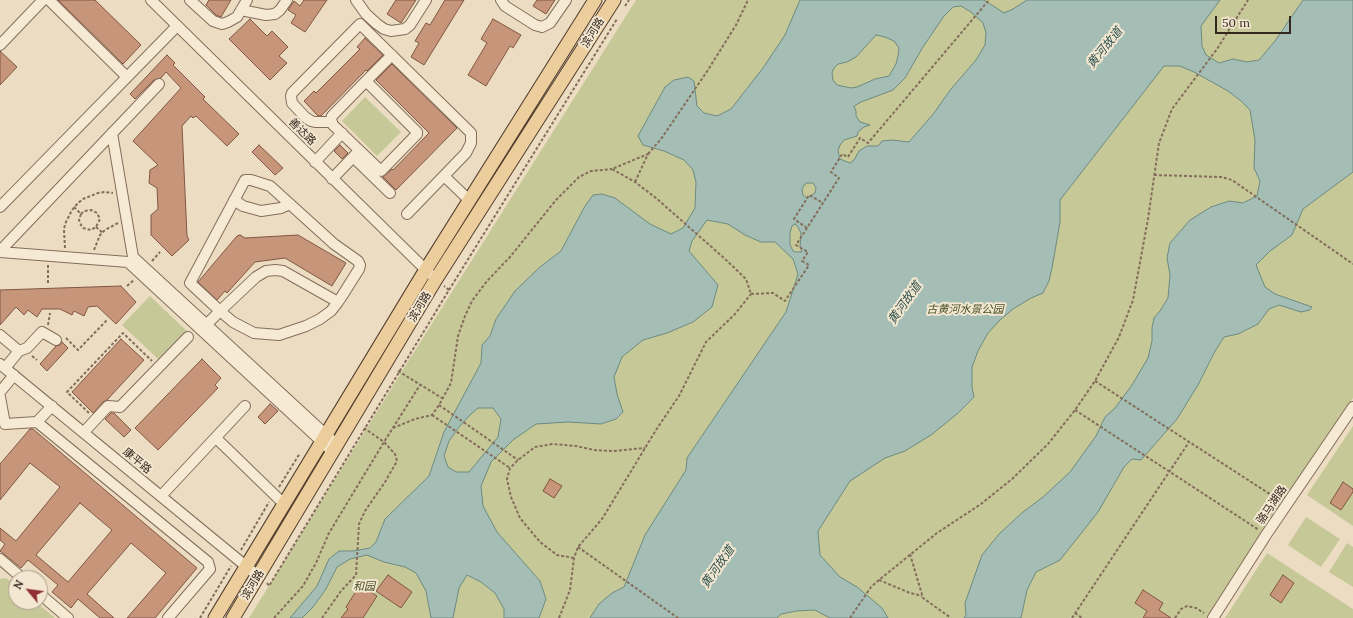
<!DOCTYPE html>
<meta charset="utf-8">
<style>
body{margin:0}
#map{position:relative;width:1353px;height:618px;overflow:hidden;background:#ebdcc2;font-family:Lora,serif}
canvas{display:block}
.north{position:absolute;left:8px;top:570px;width:40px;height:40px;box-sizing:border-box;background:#f3e7d1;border:1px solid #a79a89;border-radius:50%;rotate:299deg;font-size:11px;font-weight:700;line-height:16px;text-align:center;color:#34271e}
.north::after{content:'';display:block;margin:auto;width:14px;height:18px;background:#8f2e35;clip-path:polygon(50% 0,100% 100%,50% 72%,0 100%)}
.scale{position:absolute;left:1215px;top:16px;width:76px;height:18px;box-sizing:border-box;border:2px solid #34271e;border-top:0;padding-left:5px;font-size:12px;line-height:14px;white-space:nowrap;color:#34271e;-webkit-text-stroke:3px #f3e7d1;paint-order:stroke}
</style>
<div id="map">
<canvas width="1353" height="618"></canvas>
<div class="north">N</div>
<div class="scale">50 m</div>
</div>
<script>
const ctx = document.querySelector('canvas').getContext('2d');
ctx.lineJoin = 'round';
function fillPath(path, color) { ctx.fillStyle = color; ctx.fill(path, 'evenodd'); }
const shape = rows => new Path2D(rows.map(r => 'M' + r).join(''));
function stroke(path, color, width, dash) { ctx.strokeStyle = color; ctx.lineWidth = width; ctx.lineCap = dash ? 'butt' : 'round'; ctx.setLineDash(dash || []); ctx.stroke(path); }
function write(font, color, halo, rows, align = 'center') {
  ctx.font = font + ' Lora,"Noto Sans SC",serif'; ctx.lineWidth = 4; ctx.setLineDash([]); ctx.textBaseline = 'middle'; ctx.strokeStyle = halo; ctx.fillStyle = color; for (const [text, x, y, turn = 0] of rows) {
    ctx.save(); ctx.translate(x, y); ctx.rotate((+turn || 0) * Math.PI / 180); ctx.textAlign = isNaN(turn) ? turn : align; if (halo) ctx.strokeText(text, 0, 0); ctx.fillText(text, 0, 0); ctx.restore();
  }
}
const green = shape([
 [636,0,1353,0,1353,398,1209,618,249,618,414,352],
 [365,97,401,132,377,156,342,121],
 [150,296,188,332,162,359,158,359,122,325],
 [1353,426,1353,526,1307,495],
 [1306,517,1340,539,1321,567,1288,545],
 [1347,543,1353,547,1353,587,1329,572],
 [1267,553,1353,609,1353,618,1225,618],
 [6,578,16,585,16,602,36,602,55,618,0,618,0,579]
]);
const water = shape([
 [800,0,984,0,1004,13,1013,9,1027,0,1220,0,1201,26,1202,46,1206,55,1219,63,1233,59,1247,62,1259,60,1275,41,1303,0,1353,0,1353,172,1303,209,1292,235,1270,251,1256,265,1265,287,1275,294,1312,307,1310,310,1301,312,1279,305,1269,309,1258,324,1238,334,1224,337,1214,353,1198,385,1177,419,1141,460,1132,459,1124,467,1098,512,1060,560,1036,572,1027,590,1021,618,964,618,966,615,965,603,982,555,1000,533,1023,512,1043,497,1070,472,1096,436,1105,417,1115,408,1132,385,1148,358,1152,341,1152,328,1154,318,1160,311,1168,298,1170,275,1167,258,1170,243,1190,220,1211,207,1229,201,1243,203,1257,196,1260,181,1254,168,1255,140,1250,110,1241,101,1228,91,1194,72,1180,66,1164,66,1060,200,1060,222,1052,268,1049,281,1043,293,1031,298,1013,309,1000,320,988,333,978,351,972,367,972,387,974,397,957,414,931,435,905,451,885,458,850,481,818,531,820,555,840,577,857,587,882,608,888,618,830,618,815,610,796,611,781,614,777,618,590,618,599,604,612,593,624,587,645,535,686,470,687,458,786,312,798,274,793,259,775,242,761,242,745,235,728,224,707,220,692,241,689,251,718,285,712,307,693,322,667,333,643,340,622,357,614,377,617,394,623,412,616,419,601,424,568,422,536,424,513,440,491,462,481,486,483,506,497,532,540,581,546,599,539,618,504,618,504,609,495,593,481,582,467,575,459,588,453,618,431,618,426,591,416,573,405,567,384,562,367,555,350,559,337,567,326,589,313,607,302,618,290,618,317,586,329,559,339,551,353,551,370,548,376,542,385,519,429,476,444,432,481,363,482,345,490,336,496,319,515,291,540,267,561,251,585,206,593,195,602,194,615,198,650,224,671,234,683,228,695,208,696,182,693,170,684,160,664,151,643,145,638,136,665,87,674,80,688,77,694,81,697,106,704,113,717,116,731,109,763,68,785,35,800,0],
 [961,6,971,12,983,23,986,33,985,45,976,60,951,89,934,113,909,142,892,140,882,141,878,146,867,146,859,151,854,160,850,163,840,159,838,151,840,145,844,140,857,136,858,132,864,127,870,125,860,122,856,116,856,111,854,106,861,102,893,90,905,78,923,47,944,16,953,7,961,6],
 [876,35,885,37,894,41,899,48,898,56,896,64,889,76,875,79,857,87,851,88,837,85,833,80,832,73,834,68,838,64,847,62,856,57,876,35],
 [807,183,813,183,816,188,815,193,807,198,803,195,802,190,804,185,807,183],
 [795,224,798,227,801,233,800,247,802,252,796,252,793,251,790,245,790,233,792,226,795,224],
 [478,408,493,408,501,419,498,437,469,472,456,472,448,467,444,456,449,441,459,427,470,415,478,408]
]);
const building = shape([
 [58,0,95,0,141,45,123,64,58,0],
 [209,0,231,0,221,17,216,15,206,5,209,0],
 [304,0,327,0,305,32,291,23,296,15,288,10,294,1,300,6,304,0],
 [396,0,416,0,401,23,387,14,396,0],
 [445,0,464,0,424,65,411,57,419,43,415,41,426,23,430,25,445,0],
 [537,0,555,0,546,14,533,6,537,0],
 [250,19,267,36,272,31,288,47,279,56,287,63,270,80,229,39,250,19],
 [493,19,521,35,513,48,510,46,486,86,468,75,487,43,481,39,493,19],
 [365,38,383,55,367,71,366,70,321,116,318,116,304,101,314,91,316,93,360,49,357,47,365,38],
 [0,51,17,67,0,85,0,51],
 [167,55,175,63,173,65,205,97,203,99,239,134,227,146,196,116,193,118,191,116,182,126,187,236,189,240,172,256,151,235,151,215,158,209,157,188,149,183,150,170,158,165,133,141,181,88,166,72,161,78,154,80,135,99,130,94,167,55],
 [392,64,457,128,396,190,383,177,392,169,393,170,429,133,376,80,392,64],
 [259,145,283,168,275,175,252,152,259,145],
 [340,145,348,153,342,159,334,151,340,145],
 [240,235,245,238,298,235,346,263,332,286,285,258,255,262,227,293,225,291,217,300,198,282,237,236,240,235],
 [121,286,136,302,116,324,97,306,88,307,84,316,74,311,72,315,60,309,42,309,37,317,28,310,24,315,16,307,0,325,0,290,121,286],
 [121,339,144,360,107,400,103,402,93,413,72,392,121,339],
 [62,342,68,348,47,371,40,364,56,346,60,345,62,342],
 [202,359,221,378,215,385,218,388,158,450,135,428,202,359],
 [270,404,278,411,265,424,258,417,270,404],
 [111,413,114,413,131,430,124,437,105,419,111,413],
 [30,429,33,429,197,568,155,618,127,618,166,573,131,543,87,594,114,618,100,618,78,599,71,608,52,592,58,585,28,560,21,568,0,551,5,544,0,540,0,528,16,541,60,487,30,463,0,500,0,464,30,429],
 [80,503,112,530,68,582,36,555,80,503],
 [550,479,562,486,554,498,543,491,550,479],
 [1343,482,1353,489,1353,492,1341,510,1330,503,1343,482],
 [388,575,412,592,401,608,376,591,388,575],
 [1283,575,1294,583,1281,603,1270,595,1283,575],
 [360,585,377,596,363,618,341,618,348,609,346,607,360,585],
 [1143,590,1163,603,1159,610,1171,618,1143,618,1147,611,1135,603,1143,590]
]);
const path = shape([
 [625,6,629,0],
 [648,154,661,139,708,70,736,25,748,0],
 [1154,175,1221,177,1232,180,1353,264],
 [635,182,648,154,612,169,635,182,656,198,724,258,746,279,751,294],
 [74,207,81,214,79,220,81,225,83,228,91,230,96,227,100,219,97,213,91,210,84,211,81,214],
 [96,227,103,233],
 [807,228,794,219,809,195,823,203],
 [65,248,64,230,65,224,72,210,78,203,83,199,98,193,105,192,113,193],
 [94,250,100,235,105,230,118,223],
 [152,261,160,252],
 [48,283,48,264],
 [127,286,134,280],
 [449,290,617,19],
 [751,294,773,293,785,301,809,265,802,261,808,252,796,245,839,178,831,172,842,154,848,157,860,138,868,143,989,0],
 [48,325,50,313],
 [66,338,78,350,107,320],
 [32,356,37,360],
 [398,371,442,398],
 [1095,381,1279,500],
 [439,405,518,460],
 [1075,410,1259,530],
 [89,413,67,392,123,333,152,361],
 [432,415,510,468],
 [393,428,415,419,432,415,439,405,451,383,458,336,465,316,472,301,487,281,510,257,556,200,579,177,591,171,612,169],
 [279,487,300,453],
 [578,547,678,618],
 [241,550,269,502],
 [910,554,923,598,951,618],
 [574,558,557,555,540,542,520,518,511,497,507,479,510,468,518,460,535,447,553,444,576,446,594,450,613,451,645,448],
 [879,580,910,593,922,596],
 [267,583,269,586,449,290,444,286],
 [1075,613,1082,618],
 [200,618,231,566],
 [274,618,303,586,316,563,329,533,384,442,420,385],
 [322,618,341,591,356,575,359,524,365,511,385,482,397,461,395,454,384,442,364,428],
 [559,618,570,590,574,558,578,547,602,519,656,430,679,396,706,342,735,314,751,294],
 [850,618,871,587,879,580,937,533,981,504,1012,479,1048,444,1075,410,1095,381,1119,337,1133,300,1148,219,1159,143,1172,109,1217,49,1248,0],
 [1072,618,1189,442],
 [1175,618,1181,609,1187,606,1196,608,1204,613]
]);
const minor = shape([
 [49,0,127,77],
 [151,0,430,274],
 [190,0,213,21,222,24,228,22,237,17,247,0],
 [356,0,366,14,377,24,384,29,391,31,405,29,410,25,426,0],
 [501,0,505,6,535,25,542,27,550,23,566,0],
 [241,10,266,15,275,14,280,10,287,0],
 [0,45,43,0],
 [366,81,417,132,417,134,381,171,333,125,331,119,332,116,366,81,392,55],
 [331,122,315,122,311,121,305,117,292,103,291,96,292,93,360,24,471,133,471,143,466,153,407,214],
 [112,133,133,257,337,445],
 [353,157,390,193],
 [315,162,342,133],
 [444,176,469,200],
 [332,179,357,153],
 [234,200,243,206,261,211,281,208,290,204],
 [0,207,177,26],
 [0,251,159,84],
 [0,252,128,262,333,452],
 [201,330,220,311,233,322,254,333,279,335,306,326,320,319,331,311,338,302,342,296,359,269,360,265,358,261,334,244,270,186,251,180,245,180,190,283,220,311,256,277,266,271,275,270,283,271,338,302],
 [0,335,19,351,27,348,42,332,56,340],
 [0,364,258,576],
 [5,368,19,351],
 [0,392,14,375],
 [0,397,5,424,37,422,208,562,210,569,168,618],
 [37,422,52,406],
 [84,432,108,406,120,407,188,337],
 [216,438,284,504],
 [161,496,245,406],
 [0,559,22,578],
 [40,594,68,618],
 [1213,618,1266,535,1353,407]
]);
const major = shape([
 [215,618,425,271,595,0],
 [233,618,436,279,614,0]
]);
const streetNames = [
 ["滨河路",593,33,-58],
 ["善达路",302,132,45],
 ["滨河路",420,307,-59],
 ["康平路",137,461,40],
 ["骆马湖路",1272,505,-56],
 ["滨河路",253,585,-59]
];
const parkNames = [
 ["古黄河水景公园",965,310],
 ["和园",364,587]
];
const waterNames = [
 ["黄河故道",1105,48,-51],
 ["黄河故道",905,303,-55],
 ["黄河故道",718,567,-55]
];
fillPath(green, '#c6c897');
fillPath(water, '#a4beb5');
stroke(water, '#6c8b81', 1);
fillPath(building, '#c7957a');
stroke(building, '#815742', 1);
stroke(minor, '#846e5b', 12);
stroke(major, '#523d2f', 15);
stroke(path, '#846e5b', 2, [3, 2]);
stroke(minor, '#f6ead5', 10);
stroke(major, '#ecce9c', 13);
write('11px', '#34271e', '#f3e7d1', streetNames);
write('italic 11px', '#485026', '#f3e7d1', parkNames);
write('italic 12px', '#2e534f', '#f3e7d1', waterNames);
</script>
